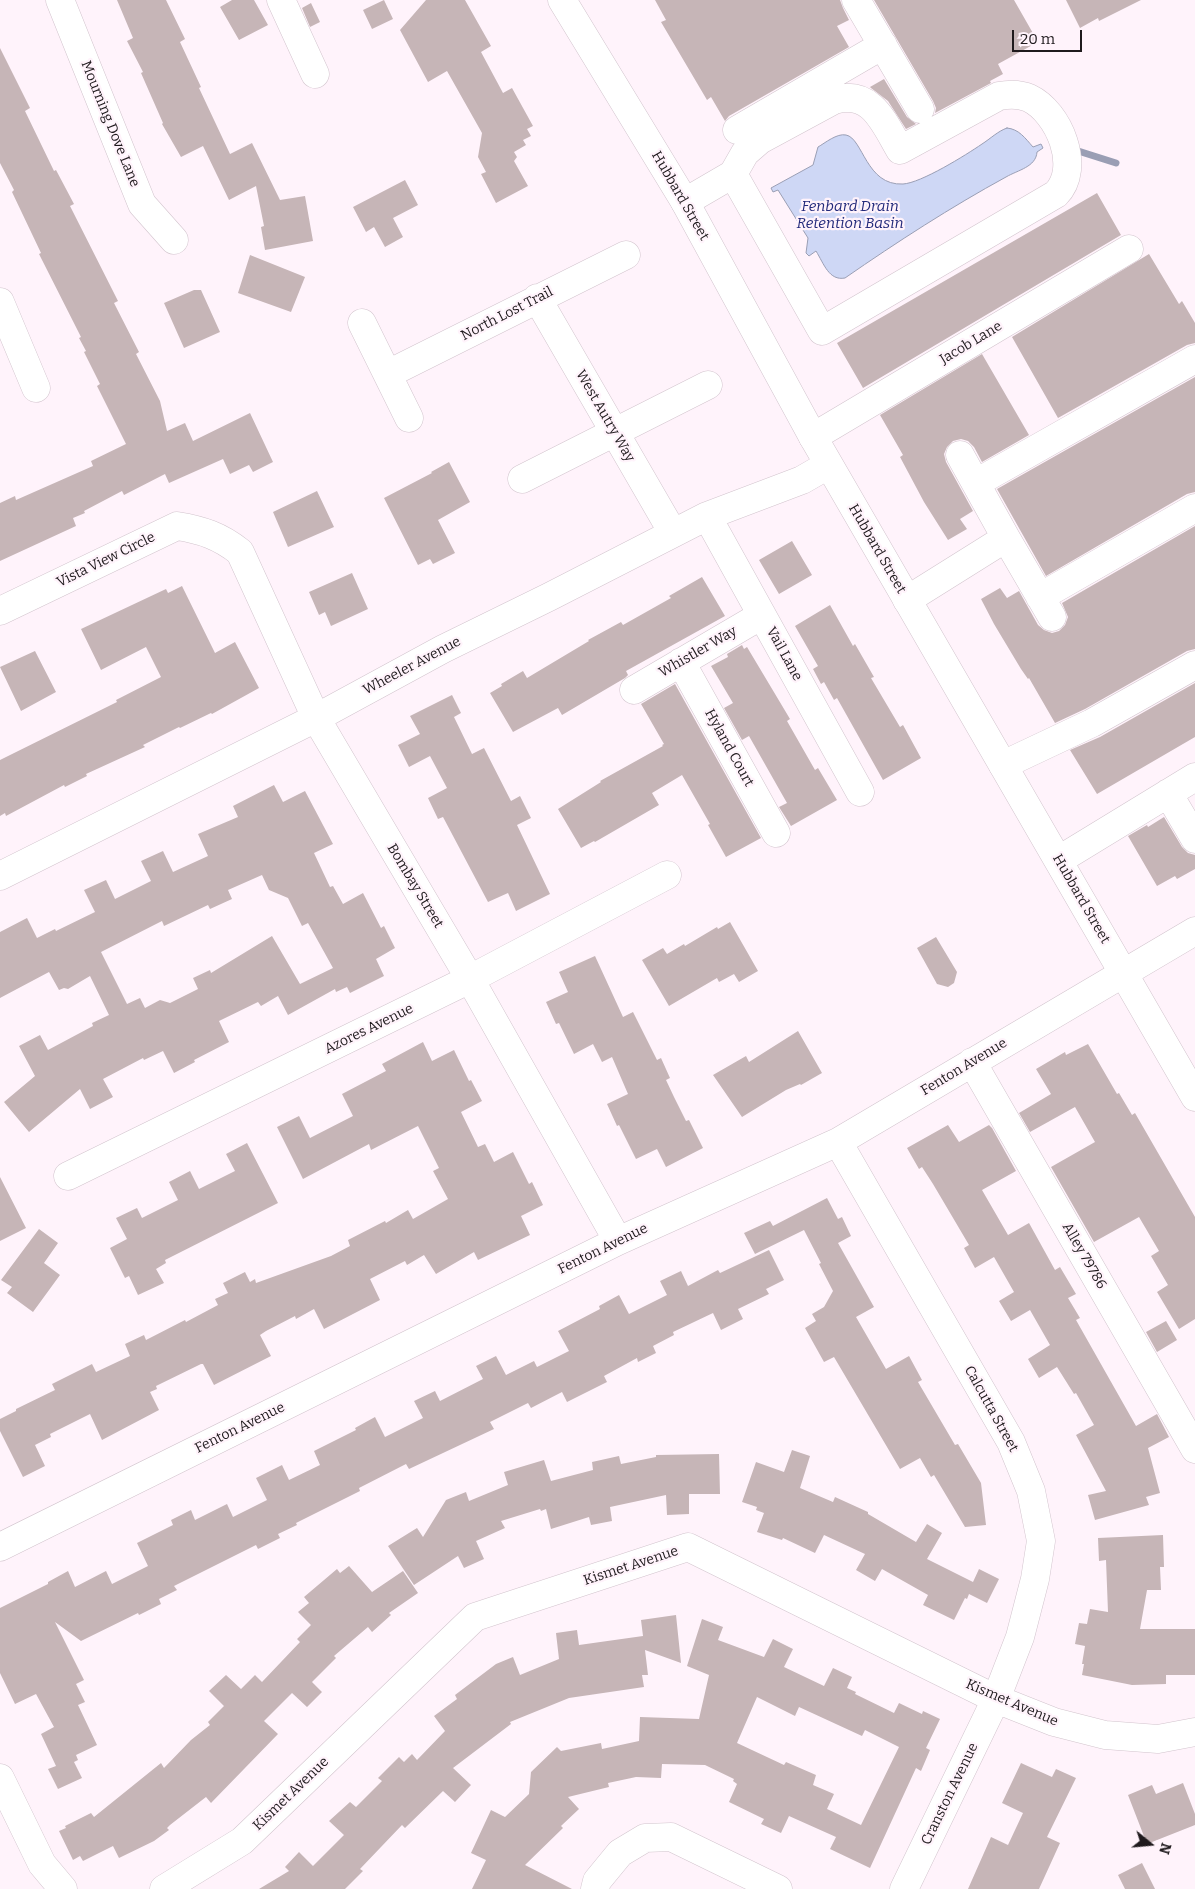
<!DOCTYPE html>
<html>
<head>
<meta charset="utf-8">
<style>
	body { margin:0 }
	#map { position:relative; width:1195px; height:1889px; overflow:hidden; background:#fff3fb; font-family:Bitter,serif }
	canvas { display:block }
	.north { position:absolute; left:1125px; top:1819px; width:50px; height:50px; -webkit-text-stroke:4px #fff3fb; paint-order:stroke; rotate:107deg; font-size:14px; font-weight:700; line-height:20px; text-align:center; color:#1f1a1d }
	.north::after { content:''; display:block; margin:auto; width:18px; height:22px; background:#1f1a1d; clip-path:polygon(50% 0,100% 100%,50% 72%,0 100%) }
	.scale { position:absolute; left:1012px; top:30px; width:70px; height:22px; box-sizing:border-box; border:2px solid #1f1a1d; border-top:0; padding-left:6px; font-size:15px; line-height:18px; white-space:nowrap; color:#1f1a1d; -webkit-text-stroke:4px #fff3fb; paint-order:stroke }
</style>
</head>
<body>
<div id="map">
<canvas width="1195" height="1889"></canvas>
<div class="north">N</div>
<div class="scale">20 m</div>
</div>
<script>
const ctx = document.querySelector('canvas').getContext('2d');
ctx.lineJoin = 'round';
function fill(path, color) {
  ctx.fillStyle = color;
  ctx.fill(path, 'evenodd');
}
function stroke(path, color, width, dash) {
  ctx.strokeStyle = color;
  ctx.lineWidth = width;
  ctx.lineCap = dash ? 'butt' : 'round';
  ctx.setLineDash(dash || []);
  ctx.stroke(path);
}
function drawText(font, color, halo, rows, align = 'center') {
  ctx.font = font + ' Bitter,serif';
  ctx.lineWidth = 4.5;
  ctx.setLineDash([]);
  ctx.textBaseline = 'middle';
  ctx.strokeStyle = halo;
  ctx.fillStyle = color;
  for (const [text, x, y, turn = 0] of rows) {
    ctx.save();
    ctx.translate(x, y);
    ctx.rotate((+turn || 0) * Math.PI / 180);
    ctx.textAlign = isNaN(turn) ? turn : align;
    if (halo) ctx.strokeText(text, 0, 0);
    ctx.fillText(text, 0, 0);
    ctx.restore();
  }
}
const water = new Path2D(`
	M 1007,128 C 1019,129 1025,138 1033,147 L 1041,144 L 1043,148 L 1037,152 C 1036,167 1018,170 1006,177 C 951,207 897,242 845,278 C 829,281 824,264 816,251 L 809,256 L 806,253 L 808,238 L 778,190 L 773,192 L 771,188 L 813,165 L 818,147 C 825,143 837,133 846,135 C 863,138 866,186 903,184 C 921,183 966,155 982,144 C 990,139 998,131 1007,128 Z`);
const stream = new Path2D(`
	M 1075,150 L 1116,163`);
const building = new Path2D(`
	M 117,0 L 166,0 L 185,39 L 180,42 L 201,87 L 199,88 L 230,154 L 252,143 L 280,200 L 305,196 L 313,241 L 265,250 L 261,227 L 264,226 L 256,186 L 229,200 L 203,146 L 181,157 L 162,124 L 163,123 L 141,73 L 143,72 L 127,41 L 133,38 Z
	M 232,0 L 254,0 L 268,25 L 239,40 L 220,7 Z
	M 384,0 L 393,19 L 372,29 L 363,10 Z
	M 426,0 L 465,0 L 491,46 L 481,52 L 503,93 L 512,88 L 533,126 L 527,129 L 531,136 L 523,140 L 526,145 L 514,152 L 517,157 L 514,161 L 528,186 L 496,203 L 481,174 L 486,172 L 478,157 L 482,133 L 447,71 L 428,82 L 400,30 Z
	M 655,0 L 840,0 L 843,8 L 849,20 L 837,26 L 849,47 L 729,116 L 725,121 L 711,97 L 707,100 L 661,22 L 666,20 Z
	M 874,0 L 1014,0 L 1038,42 L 998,64 L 1003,74 L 990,81 L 991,83 L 935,113 L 936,108 L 933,101 Z
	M 1066,0 L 1141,0 L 1099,21 L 1098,18 L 1080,28 Z
	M 311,3 L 320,22 L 310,27 L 302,8 Z
	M 0,48 L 30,108 L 25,111 L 54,171 L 56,170 L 74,204 L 70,206 L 118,301 L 114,303 L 139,352 L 136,354 L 160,401 L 167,431 L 185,423 L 193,441 L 250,413 L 273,462 L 253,472 L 249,465 L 230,474 L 223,459 L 169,483 L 165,474 L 124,495 L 122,491 L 84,511 L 85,513 L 73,518 L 76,526 L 0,561 L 0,503 L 15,496 L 16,500 L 93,466 L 91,461 L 126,444 L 97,386 L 100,384 L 84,352 L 86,351 L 79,338 L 81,337 L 39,254 L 41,253 L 12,192 L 14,190 L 0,163 Z
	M 884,79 L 907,117 L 916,124 L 906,129 L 888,101 L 871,88 L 870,87 Z
	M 405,180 L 418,205 L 393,218 L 403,237 L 385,247 L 374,227 L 366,232 L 353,207 Z
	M 1097,193 L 1121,235 L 863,388 L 837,343 Z
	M 1149,254 L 1179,304 L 1182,301 L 1195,323 L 1195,343 L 1187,345 L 1058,418 L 1012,337 Z
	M 250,255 L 305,277 L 291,312 L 238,293 Z
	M 194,290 L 201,290 L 220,332 L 184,348 L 164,303 Z
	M 982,354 L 1029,435 L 982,462 L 974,447 L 968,441 L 961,439 L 953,441 L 947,447 L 944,454 L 946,462 L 973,511 L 960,519 L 967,529 L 948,540 L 924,502 L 900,457 L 903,455 L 880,415 Z
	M 1195,377 L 1195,492 L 1187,494 L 1046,576 L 997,489 Z
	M 449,462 L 470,502 L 438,520 L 455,553 L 433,564 L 430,559 L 418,565 L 384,498 L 432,473 L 431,472 Z
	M 317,491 L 334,527 L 288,547 L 273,512 Z
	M 1195,526 L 1195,649 L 1187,651 L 1085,709 L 1055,723 L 1029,678 L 1028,679 L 1021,669 L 994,624 L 981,599 L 1000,588 L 1007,598 L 1019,591 L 1038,625 L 1044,630 L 1052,633 L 1059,631 L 1065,625 L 1068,617 L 1062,603 Z
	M 792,541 L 812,575 L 779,594 L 759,560 Z
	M 352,573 L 368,609 L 331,626 L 325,612 L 319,615 L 309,592 Z
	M 702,577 L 725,616 L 626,671 L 628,675 L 625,678 L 562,715 L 558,708 L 513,732 L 490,693 L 502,686 L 501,684 L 523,671 L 527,678 L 589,641 L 588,640 L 621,622 L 623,625 L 671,598 L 669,596 Z
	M 182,586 L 215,653 L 235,642 L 259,688 L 212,714 L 211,713 L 180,728 L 179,727 L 143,745 L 145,747 L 86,774 L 87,776 L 65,787 L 64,785 L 6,816 L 5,813 L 0,816 L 0,760 L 117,702 L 116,700 L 161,677 L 146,647 L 101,670 L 81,629 L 166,589 L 168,593 Z
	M 830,605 L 853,646 L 855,644 L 874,677 L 871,678 L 900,727 L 903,725 L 921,758 L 883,780 L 837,698 L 834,700 L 824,682 L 821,684 L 813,669 L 818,666 L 795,626 Z
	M 742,645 L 744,649 L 747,647 L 790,719 L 787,721 L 815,770 L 818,768 L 837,800 L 791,826 L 779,807 L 787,803 L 779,789 L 749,736 L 742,740 L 724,708 L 733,703 L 711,666 L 728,657 L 727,654 Z
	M 35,651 L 56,692 L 21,711 L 0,667 Z
	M 1195,683 L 1195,737 L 1097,794 L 1070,750 L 1100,737 Z
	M 675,684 L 761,838 L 726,857 L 708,825 L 710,824 L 682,775 L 652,793 L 659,805 L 595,842 L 594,841 L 581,848 L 558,809 L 601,782 L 600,781 L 663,746 L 662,745 L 664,744 L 641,704 Z
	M 452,695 L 461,713 L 454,717 L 472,754 L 484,748 L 511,801 L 520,796 L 531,818 L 517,825 L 550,894 L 516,911 L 508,893 L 488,902 L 443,817 L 438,819 L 428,798 L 447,788 L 430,756 L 409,767 L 398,745 L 420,734 L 410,716 Z
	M 274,785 L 283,802 L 305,791 L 333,844 L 314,853 L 330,887 L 333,886 L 343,904 L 363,893 L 381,928 L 384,926 L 395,948 L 376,959 L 384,976 L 350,993 L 347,987 L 336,992 L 335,989 L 288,1015 L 278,996 L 261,1006 L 258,1002 L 219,1021 L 229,1042 L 194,1060 L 195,1062 L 174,1073 L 163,1051 L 144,1060 L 143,1058 L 103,1079 L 113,1097 L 90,1109 L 80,1089 L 29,1132 L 4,1102 L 35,1076 L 19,1046 L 40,1035 L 48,1050 L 93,1026 L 92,1023 L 109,1015 L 90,976 L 68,989 L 64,988 L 59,990 L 49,972 L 0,998 L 0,932 L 27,918 L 37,938 L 55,929 L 56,931 L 95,912 L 84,890 L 106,880 L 115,899 L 151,881 L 141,861 L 163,851 L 173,872 L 208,856 L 198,834 L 238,817 L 233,806 ZM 262,875 L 269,890 L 288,898 L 302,926 L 308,923 L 333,968 L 300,984 L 272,936 L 211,973 L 210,970 L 193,978 L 198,989 L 170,1003 L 160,1000 L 145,1008 L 140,998 L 127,1004 L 101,952 L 162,921 L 164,926 L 208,905 L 210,909 L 232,899 L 228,890 Z
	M 1164,817 L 1182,847 L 1188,853 L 1195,855 L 1195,869 L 1177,879 L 1175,876 L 1157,886 L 1128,836 L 1147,825 L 1148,827 Z
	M 730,922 L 758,971 L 739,982 L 734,974 L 719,982 L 717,978 L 669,1006 L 642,960 L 663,948 L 667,954 L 684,944 L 685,946 L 717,927 L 718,929 Z
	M 936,937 L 957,972 L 954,983 L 948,987 L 937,984 L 917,948 Z
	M 595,956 L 623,1017 L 633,1012 L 657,1060 L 661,1058 L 670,1078 L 666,1080 L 674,1097 L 686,1121 L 689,1120 L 703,1148 L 666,1167 L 657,1149 L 636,1159 L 619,1125 L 617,1126 L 607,1104 L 628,1094 L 612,1057 L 602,1062 L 593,1044 L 574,1054 L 559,1023 L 556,1024 L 546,1002 L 568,992 L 559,972 Z
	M 798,1031 L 822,1073 L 801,1085 L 800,1084 L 786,1090 L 742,1117 L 713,1075 L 746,1056 L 749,1062 Z
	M 423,1042 L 432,1061 L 454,1050 L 469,1081 L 471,1080 L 482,1101 L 461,1112 L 478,1147 L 485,1144 L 494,1162 L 513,1152 L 529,1184 L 532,1182 L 543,1205 L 521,1216 L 530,1235 L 478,1260 L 474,1252 L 436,1274 L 424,1255 L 407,1265 L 405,1261 L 370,1279 L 380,1300 L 324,1329 L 314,1309 L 296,1319 L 295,1316 L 266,1331 L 260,1335 L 271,1356 L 214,1385 L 203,1364 L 201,1364 L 156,1386 L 157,1389 L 150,1392 L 159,1410 L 102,1440 L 90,1414 L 50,1434 L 51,1437 L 35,1445 L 45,1466 L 23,1477 L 0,1431 L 0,1419 L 16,1411 L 16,1409 L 55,1390 L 52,1384 L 92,1364 L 96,1372 L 130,1356 L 125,1344 L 144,1335 L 146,1340 L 185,1320 L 186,1322 L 218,1305 L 215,1299 L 228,1293 L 223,1283 L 245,1272 L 250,1282 L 255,1279 L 256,1283 L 331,1256 L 350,1246 L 348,1240 L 385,1221 L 386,1223 L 408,1210 L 413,1219 L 448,1199 L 433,1171 L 439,1168 L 418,1126 L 371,1150 L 369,1144 L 303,1179 L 277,1127 L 299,1116 L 310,1138 L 353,1116 L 342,1094 L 386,1071 L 382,1064 Z
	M 1088,1044 L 1117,1094 L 1119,1093 L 1132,1115 L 1135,1113 L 1195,1217 L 1195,1319 L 1179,1329 L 1157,1292 L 1168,1285 L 1151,1256 L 1159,1251 L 1139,1217 L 1094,1242 L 1051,1167 L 1095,1142 L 1075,1107 L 1030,1132 L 1019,1113 L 1051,1094 L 1036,1069 L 1065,1052 L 1066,1055 Z
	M 948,1125 L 959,1142 L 989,1125 L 992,1128 L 1016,1171 L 982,1190 L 1008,1235 L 1029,1223 L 1055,1270 L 1060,1267 L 1076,1294 L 1068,1298 L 1080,1318 L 1076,1320 L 1136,1426 L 1157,1414 L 1169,1437 L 1148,1448 L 1160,1493 L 1146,1497 L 1149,1505 L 1095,1520 L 1088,1495 L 1106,1491 L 1076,1435 L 1094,1425 L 1076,1393 L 1074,1394 L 1057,1367 L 1039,1378 L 1028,1359 L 1050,1345 L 1030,1310 L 1011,1321 L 999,1301 L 1014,1292 L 994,1257 L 975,1268 L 964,1248 L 969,1245 L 933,1184 L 922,1167 L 919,1169 L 907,1148 Z
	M 247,1143 L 278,1203 L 165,1260 L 166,1263 L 156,1269 L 164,1283 L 138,1295 L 129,1276 L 125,1278 L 110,1248 L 127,1239 L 116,1218 L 137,1208 L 142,1218 L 178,1200 L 169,1182 L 190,1171 L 199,1189 L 235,1171 L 226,1154 Z
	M 0,1177 L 26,1228 L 0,1241 Z
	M 827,1198 L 838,1219 L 842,1217 L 851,1236 L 838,1243 L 874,1307 L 856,1317 L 886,1369 L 909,1356 L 922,1380 L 918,1382 L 955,1445 L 958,1444 L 981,1483 L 986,1525 L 965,1527 L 934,1475 L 931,1477 L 920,1458 L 900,1469 L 834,1357 L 824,1362 L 805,1328 L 816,1321 L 812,1314 L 824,1307 L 833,1291 L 819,1264 L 821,1263 L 804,1230 L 755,1254 L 744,1233 L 770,1221 L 773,1226 Z
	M 39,1229 L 58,1243 L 44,1263 L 60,1275 L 33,1312 L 7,1293 L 12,1287 L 1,1280 Z
	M 769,1250 L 784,1280 L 766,1289 L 769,1294 L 738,1309 L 743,1319 L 721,1330 L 713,1313 L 673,1332 L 674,1335 L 653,1346 L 656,1353 L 638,1362 L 637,1358 L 604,1376 L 607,1382 L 567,1402 L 562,1392 L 531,1408 L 528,1403 L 490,1422 L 494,1429 L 409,1469 L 406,1464 L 359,1488 L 360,1491 L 296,1523 L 297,1525 L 278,1534 L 280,1538 L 258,1549 L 256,1545 L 174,1586 L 177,1590 L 159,1599 L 161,1604 L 139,1615 L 138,1613 L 81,1641 L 55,1622 L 84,1680 L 76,1684 L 85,1702 L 78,1705 L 97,1745 L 76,1755 L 78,1760 L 74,1762 L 82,1778 L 58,1789 L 48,1769 L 56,1766 L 41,1734 L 54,1727 L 36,1694 L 15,1704 L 0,1673 L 0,1608 L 48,1584 L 48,1582 L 68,1571 L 75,1587 L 106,1571 L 112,1584 L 148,1566 L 137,1543 L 173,1525 L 171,1520 L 191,1510 L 195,1520 L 227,1504 L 233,1517 L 267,1500 L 256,1478 L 282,1465 L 289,1480 L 320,1465 L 314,1451 L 356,1430 L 355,1428 L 375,1417 L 385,1437 L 423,1418 L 414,1401 L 435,1391 L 440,1401 L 483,1379 L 476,1366 L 496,1356 L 506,1375 L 534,1361 L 537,1367 L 569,1351 L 558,1331 L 600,1309 L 599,1306 L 619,1295 L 629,1314 L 667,1295 L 660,1281 L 681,1271 L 688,1286 L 718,1270 L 720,1273 Z
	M 1166,1321 L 1177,1340 L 1157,1352 L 1146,1332 Z
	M 792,1450 L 810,1456 L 800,1488 L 833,1502 L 835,1497 L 868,1512 L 868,1514 L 916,1542 L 927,1524 L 942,1533 L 927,1559 L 973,1582 L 979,1569 L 999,1579 L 987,1603 L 969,1594 L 967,1599 L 965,1598 L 954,1620 L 923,1605 L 928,1595 L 882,1569 L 875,1581 L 856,1570 L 865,1554 L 824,1535 L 815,1553 L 783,1538 L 782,1540 L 757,1532 L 764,1513 L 756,1510 L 757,1507 L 742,1502 L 756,1462 L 784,1472 Z
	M 719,1454 L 720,1494 L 689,1494 L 689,1514 L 667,1515 L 666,1495 L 610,1507 L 612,1521 L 591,1525 L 589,1517 L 551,1529 L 546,1509 L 541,1511 L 540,1509 L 501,1521 L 505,1528 L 476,1541 L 484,1559 L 464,1568 L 458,1556 L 414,1585 L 388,1546 L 417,1528 L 423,1537 L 446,1500 L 466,1492 L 469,1501 L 508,1485 L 504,1472 L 544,1460 L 551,1481 L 593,1470 L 592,1462 L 619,1456 L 621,1464 L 656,1457 L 656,1455 Z
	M 1163,1535 L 1164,1567 L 1160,1567 L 1161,1590 L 1147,1590 L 1140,1629 L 1195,1629 L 1195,1675 L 1166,1675 L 1166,1684 L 1132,1685 L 1082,1675 L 1084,1664 L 1082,1664 L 1085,1646 L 1075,1644 L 1079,1623 L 1087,1624 L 1090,1609 L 1108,1612 L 1106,1560 L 1099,1561 L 1098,1538 Z
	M 349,1566 L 372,1592 L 403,1571 L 418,1593 L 389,1613 L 391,1615 L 372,1632 L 368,1627 L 334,1656 L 336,1658 L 312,1682 L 322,1692 L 307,1707 L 292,1693 L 264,1721 L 278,1734 L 211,1803 L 206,1797 L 170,1825 L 167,1828 L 169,1830 L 154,1841 L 119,1858 L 113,1846 L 83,1861 L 80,1856 L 73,1860 L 59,1831 L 66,1828 L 65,1826 L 91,1813 L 94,1817 L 161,1763 L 164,1768 L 191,1740 L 210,1725 L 208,1722 L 224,1706 L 209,1691 L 226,1675 L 241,1689 L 255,1675 L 262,1682 L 300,1642 L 297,1639 L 311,1625 L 298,1612 L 309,1603 L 304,1597 L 337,1569 L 340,1573 Z
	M 676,1615 L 681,1663 L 645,1650 L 648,1675 L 642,1675 L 644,1687 L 569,1698 L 510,1722 L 511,1724 L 453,1768 L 471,1785 L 455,1802 L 443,1791 L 405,1828 L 402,1825 L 360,1869 L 363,1871 L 345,1889 L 259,1889 L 289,1871 L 285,1867 L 299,1852 L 313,1866 L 344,1835 L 329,1821 L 350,1802 L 356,1807 L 382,1781 L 378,1778 L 399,1757 L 404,1762 L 412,1754 L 417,1760 L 445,1731 L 434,1716 L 457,1699 L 455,1695 L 496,1664 L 513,1657 L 520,1675 L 559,1659 L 556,1633 L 577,1630 L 579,1645 L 643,1636 L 641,1620 Z
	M 702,1619 L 723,1627 L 718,1640 L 764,1657 L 773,1639 L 793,1649 L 784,1667 L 824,1686 L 833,1668 L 852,1677 L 847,1688 L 856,1692 L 855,1694 L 894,1713 L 899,1703 L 922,1714 L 923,1711 L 940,1719 L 926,1748 L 930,1750 L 921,1771 L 916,1768 L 870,1868 L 830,1849 L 836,1837 L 789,1816 L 781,1833 L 761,1824 L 764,1819 L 729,1802 L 737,1784 L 733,1781 L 734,1779 L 705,1765 L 662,1764 L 661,1778 L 636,1777 L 608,1783 L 609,1787 L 568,1797 L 579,1809 L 561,1826 L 563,1828 L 525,1865 L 572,1889 L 472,1889 L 486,1860 L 471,1853 L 491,1810 L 505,1817 L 529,1794 L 531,1772 L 557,1747 L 561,1751 L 601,1743 L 602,1749 L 639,1741 L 640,1717 L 699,1719 L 709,1675 L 687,1666 ZM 757,1697 L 795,1716 L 799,1707 L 862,1736 L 865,1730 L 899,1747 L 861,1825 L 827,1809 L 834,1794 L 813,1785 L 816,1775 L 786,1762 L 784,1765 L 737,1743 Z
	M 1021,1763 L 1052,1777 L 1056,1769 L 1076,1778 L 1047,1837 L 1060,1843 L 1039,1889 L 968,1889 L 991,1837 L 1008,1845 L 1023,1813 L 1002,1803 Z
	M 1183,1783 L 1195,1814 L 1195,1825 L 1147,1844 L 1128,1795 L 1152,1785 L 1156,1794 Z
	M 1142,1863 L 1155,1889 L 1125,1889 L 1118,1875 Z`);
const minor = new Path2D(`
	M 60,0 L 142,204 L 174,240
	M 281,0 L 315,74
	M 856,0 L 920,109
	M 737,130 L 883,45
	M 685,202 L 733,174 L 745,153 L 760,140 L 834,100 C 872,89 884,123 900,150 L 999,96 C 1009,94 1020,94 1029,98 C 1059,112 1082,168 1056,194 L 822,331 L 733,174
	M 537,298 L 673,533
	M 0,302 L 36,388
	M 362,323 L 409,418
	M 388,374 L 626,255
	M 813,437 L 1129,249
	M 522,479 L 708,385
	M 976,483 L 1195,359
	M 707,516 L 860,792
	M 1006,538 L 1052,617
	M 1040,597 L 1195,508
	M 907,600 L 1006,538 L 960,455
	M 0,611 L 177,526 C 202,530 220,536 240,552 L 316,718 L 470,979 L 618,1241
	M 681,662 L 776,833
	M 634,690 L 762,615
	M 1003,765 L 1092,723 L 1195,665
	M 1168,793 L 1195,839
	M 1059,860 L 1195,777
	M 0,876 L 316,718 L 443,649 L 549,597 L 707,516 L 802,480 L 828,465
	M 972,1062 L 1195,1449
	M 838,1142 L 1011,1442 L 1031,1491 L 1041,1541 L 1035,1579 L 1020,1637 L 996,1699 L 904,1889
	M 68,1176 L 470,979 L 667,875
	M 0,1547 L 618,1241 L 838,1142 L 1195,931
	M 0,1778 L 42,1864 L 63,1889
	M 164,1889 L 242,1841 L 475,1617 L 688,1547 L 996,1699 L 1054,1722 L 1105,1735 L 1158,1739 L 1195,1732
	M 595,1889 L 597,1881 L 620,1853 L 645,1838 L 671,1837 L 778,1889`);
const major = new Path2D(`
	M 562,0 L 685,202 L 813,437 L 1195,1097`);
const streetNames = [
	["Mourning Dove Lane",110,124,68],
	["Hubbard Street",680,196,60],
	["North Lost Trail",507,314,-27],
	["Jacob Lane",971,343,-31],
	["West Autry Way",605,416,60],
	["Hubbard Street",877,549,60],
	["Vista View Circle",106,560,-26],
	["Whistler Way",698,652,-30],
	["Vail Lane",784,654,61],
	["Wheeler Avenue",412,666,-28],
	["Hyland Court",729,748,61],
	["Bombay Street",415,886,59],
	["Hubbard Street",1081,899,60],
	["Azores Avenue",369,1029,-26],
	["Fenton Avenue",964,1067,-31],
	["Fenton Avenue",603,1249,-26],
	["Alley 79786",1084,1256,60],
	["Calcutta Street",991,1409,61],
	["Fenton Avenue",240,1428,-26],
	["Kismet Avenue",631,1566,-18],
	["Kismet Avenue",1012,1703,23],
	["Kismet Avenue",291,1794,-44],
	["Cranston Avenue",950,1794,-64]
];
const waterNames = [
	["Fenbard Drain",850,207],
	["Retention Basin",850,224]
];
fill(water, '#ced7f5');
stroke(water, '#9a9eb4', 1);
stroke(stream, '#9a9eb4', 7);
fill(building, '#c6b5b7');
stroke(minor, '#d2c4cd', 29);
stroke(major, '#d2c4cd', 29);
stroke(minor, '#fff', 28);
stroke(major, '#fff', 28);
drawText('14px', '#1f1a1d', '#fff3fb', streetNames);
drawText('italic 15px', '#232a7b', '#fff3fb', waterNames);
</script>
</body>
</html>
